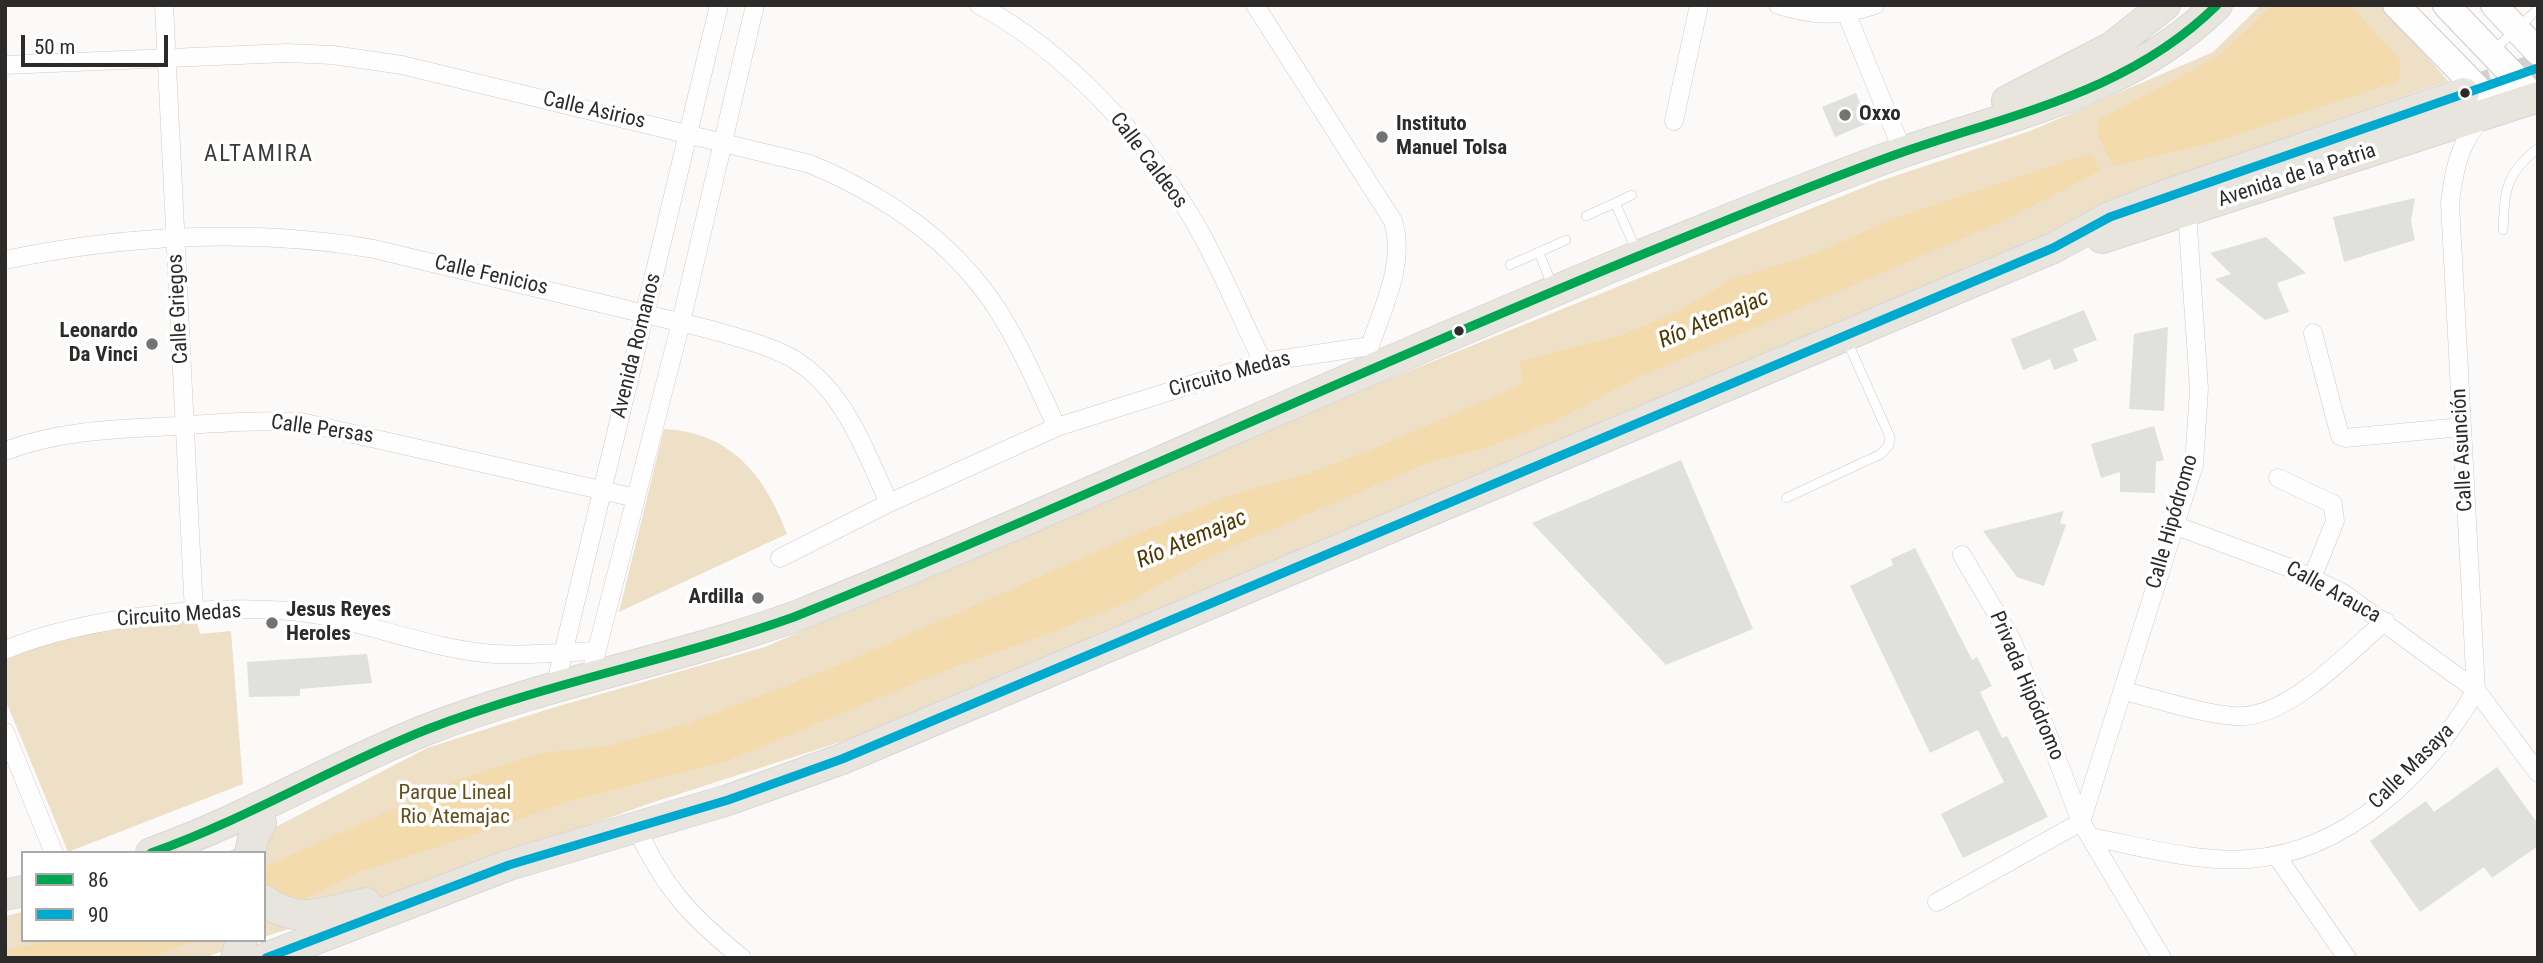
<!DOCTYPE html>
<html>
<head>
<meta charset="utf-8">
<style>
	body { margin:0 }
	#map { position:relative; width:2543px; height:963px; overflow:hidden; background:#fcfaf8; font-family:"Roboto Condensed",sans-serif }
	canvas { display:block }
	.frame { position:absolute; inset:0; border:7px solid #2c2b2a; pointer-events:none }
	.legend { position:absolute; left:21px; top:851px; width:245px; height:91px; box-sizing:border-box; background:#fff; border:2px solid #abaaaa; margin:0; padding:9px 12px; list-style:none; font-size:21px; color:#2c2b2a }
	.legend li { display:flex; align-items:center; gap:14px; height:35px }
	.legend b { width:35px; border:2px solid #abaaaa }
	.scale { position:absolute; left:21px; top:35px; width:147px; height:32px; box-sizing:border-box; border:4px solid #2c2b2a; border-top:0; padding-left:9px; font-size:21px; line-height:24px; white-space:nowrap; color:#2c2b2a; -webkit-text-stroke:5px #fff; paint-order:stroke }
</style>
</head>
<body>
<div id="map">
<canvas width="2543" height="963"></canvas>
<div class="frame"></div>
<ul class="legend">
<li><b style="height:9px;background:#00a651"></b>86</li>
<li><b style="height:9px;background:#00a9ce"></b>90</li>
</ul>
<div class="scale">50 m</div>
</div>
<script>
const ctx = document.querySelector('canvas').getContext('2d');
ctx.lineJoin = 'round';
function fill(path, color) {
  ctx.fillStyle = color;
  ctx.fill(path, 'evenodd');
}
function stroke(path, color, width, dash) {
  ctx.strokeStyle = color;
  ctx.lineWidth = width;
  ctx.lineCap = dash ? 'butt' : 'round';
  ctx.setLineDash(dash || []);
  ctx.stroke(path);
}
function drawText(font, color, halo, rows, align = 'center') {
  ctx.font = font + ' "Roboto Condensed",sans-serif';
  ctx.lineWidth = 7;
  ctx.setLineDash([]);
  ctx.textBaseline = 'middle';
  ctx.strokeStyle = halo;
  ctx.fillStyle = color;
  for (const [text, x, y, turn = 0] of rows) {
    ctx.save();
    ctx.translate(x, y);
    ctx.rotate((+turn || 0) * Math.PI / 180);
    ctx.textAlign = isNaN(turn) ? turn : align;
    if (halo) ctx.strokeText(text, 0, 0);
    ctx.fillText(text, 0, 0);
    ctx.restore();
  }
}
const green = new Path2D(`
	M 2261,5 L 2382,5 L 2448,81 L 2245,152 L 1492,472 L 853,738 L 651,803 L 411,889 L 264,937 L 264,853 L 226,853 L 427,748 L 552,708 L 765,647 L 1295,417 L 1877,182 L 2030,131 L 2213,52 Z
	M 664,429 C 730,432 765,475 787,534 L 619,612 Z
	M 196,619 L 200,634 L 231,631 L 243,784 L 68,852 L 5,699 L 5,655 L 88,630 Z
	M 23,912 L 23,940 L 253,940 L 204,958 L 5,958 L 5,916 Z`);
const water = new Path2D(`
	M 2272,5 L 2350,5 L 2400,60 L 2399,81 L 2212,143 L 2113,166 L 2098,136 L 2098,120 L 2219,56 Z
	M 2091,153 L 2100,171 L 2003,221 L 1639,377 L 1555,421 L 1483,449 L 1430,462 L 1211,556 L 1130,601 L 1048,634 L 954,667 L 727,761 L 566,802 L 493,829 L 359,872 L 303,900 L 264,914 L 264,867 L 462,778 L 541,753 L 608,746 L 690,723 L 839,665 L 1157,525 L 1234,494 L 1307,474 L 1375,448 L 1522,384 L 1520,361 L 1621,335 L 1675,313 L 1732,279 L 1817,253 L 1889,220 Z
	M 55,940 L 196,940 L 149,958 L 5,958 L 5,950 Z`);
const building = new Path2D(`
	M 1856,93 L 1868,123 L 1835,137 L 1822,107 Z
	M 2415,198 L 2411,221 L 2415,240 L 2344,262 L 2333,217 Z
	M 2266,237 L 2306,273 L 2277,283 L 2289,312 L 2265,320 L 2215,279 L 2231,274 L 2210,253 Z
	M 2084,310 L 2097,340 L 2073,349 L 2078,361 L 2054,370 L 2050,359 L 2023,370 L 2011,339 Z
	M 2168,327 L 2164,411 L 2129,409 L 2134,334 Z
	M 2154,426 L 2164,460 L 2156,462 L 2155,493 L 2120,492 L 2120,472 L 2101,478 L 2091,444 Z
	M 1681,460 L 1753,629 L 1666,665 L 1532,523 Z
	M 2064,511 L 2060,523 L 2066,525 L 2044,586 L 2017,577 L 1983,531 Z
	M 1915,548 L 1972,660 L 1977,657 L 1992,686 L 1980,692 L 2002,738 L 2007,736 L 2048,817 L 1963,858 L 1941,814 L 2004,782 L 1978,730 L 1930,753 L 1850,586 L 1893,565 L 1891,559 Z
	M 367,654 L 372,683 L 300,689 L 300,696 L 249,697 L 247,662 Z
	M 2497,767 L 2538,824 L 2538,846 L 2492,878 L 2484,867 L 2420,912 L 2370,841 L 2426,801 L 2434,812 Z`);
const primaryTunnel = new Path2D(`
	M 2464,93 L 2538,68`);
const lane = new Path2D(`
	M 2493,51 L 2538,9
	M 1615,203 L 1632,195
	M 1586,216 L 1615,203 L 1637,251
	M 2503,230 C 2505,189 2505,175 2538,148
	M 1539,253 L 1553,287
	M 1510,265 L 1566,240
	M 1786,498 L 1881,454 L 1889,445 L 1890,437 L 1847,341`);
const street = new Path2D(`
	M 164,5 L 194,613
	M 979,5 C 1068,53 1144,137 1195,223 C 1221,267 1240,317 1263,362
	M 1255,5 L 1393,221 C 1406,263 1383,307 1370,346
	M 1778,5 C 1813,16 1840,17 1875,5
	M 1843,5 L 1903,152
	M 5,65 L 287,53 L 333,55 L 402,65 L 810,164 C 889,197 961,246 1005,322 C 1025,355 1040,392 1057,427
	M 2483,117 C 2459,142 2454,170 2450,203 L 2476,690 L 2538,773
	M 1674,121 L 1699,5
	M 5,260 C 124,235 254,228 374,249 L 708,329 C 736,337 765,344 790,357 C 844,387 865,451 889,503
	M 2313,333 L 2340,436 L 2345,438 L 2462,427
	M 5,451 C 61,430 117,429 176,426 C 218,423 259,420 301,422 L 636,498
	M 2278,478 L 2333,504 L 2335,521 L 2312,578
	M 2174,525 L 2293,569 L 2343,593 L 2476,690
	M 1962,555 L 2012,640 L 2081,822 L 2162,958
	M 780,558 L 889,503 L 1057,427 L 1263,362 L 1370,346
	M 5,650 C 86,616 233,600 319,615 C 377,626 436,650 495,654 C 529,656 563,652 596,651
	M 590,677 L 681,322 L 755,5
	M 555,687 L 719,5
	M 2123,691 C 2159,699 2197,713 2234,716 C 2286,721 2348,653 2385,621
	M 5,732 L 54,853
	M 636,827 C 665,889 689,915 742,958
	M 2090,837 C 2140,846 2197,863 2249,859 C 2348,852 2429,772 2476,690
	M 2276,855 L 2347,958
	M 1937,902 L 2081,822 L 2194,465 L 2199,389 L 2187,212`);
const secondary = new Path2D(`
	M 2396,5 L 2486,97 L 2523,99
	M 2446,5 L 2538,101
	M 2494,5 L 2538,52`);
const primary = new Path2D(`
	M 2007,101 L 2112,47 L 2165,5
	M 2102,238 L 2538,97
	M 151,853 C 247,819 334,766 428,729 C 547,683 673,660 794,617 C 1079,502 1357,371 1641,255 C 1728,220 1815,183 1903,152 C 2015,113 2129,92 2217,5
	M 250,853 L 253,839 L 261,823
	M 5,895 L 23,891
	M 264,900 C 295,926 330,912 366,903
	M 236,958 L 242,940
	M 266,958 L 509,865 L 728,800 L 842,759 L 2053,248 L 2110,217 L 2166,195 L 2464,93`);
const bus1 = new Path2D(`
	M 151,853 C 247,819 334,766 428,729 C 547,683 673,660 794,617 C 1079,502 1357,371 1641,255 C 1728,220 1815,183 1903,152 C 2015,113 2129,92 2217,5`);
const bus2 = new Path2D(`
	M 266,958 L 509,865 L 728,800 L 842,759 L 2053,248 L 2110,217 L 2538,68`);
const markers = [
	[2465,93,6,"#2c2b2a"],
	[1845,115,7,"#757372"],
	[1382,137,7,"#757372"],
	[1459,331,6,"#2c2b2a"],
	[152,344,7,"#757372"],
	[758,598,7,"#757372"],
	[272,623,7,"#757372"]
];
const streetNames = [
	["Calle Asirios",594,111,13],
	["Calle Caldeos",1148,161,53],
	["Avenida de la Patria",2297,176,-18],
	["Calle Fenicios",491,276,13],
	["Calle Griegos",179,309,-93],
	["Avenida Romanos",637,346,-76],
	["Circuito Medas",1230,375,-15],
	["Calle Persas",322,430,8],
	["Calle Asunción",2463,450,-93],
	["Calle Hipódromo",2173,522,-74],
	["Calle Arauca",2333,593,29],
	["Circuito Medas",179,616,-4],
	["Privada Hipódromo",2026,686,67],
	["Calle Masaya",2412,767,-45]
];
const poiNames = [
	["Oxxo",1859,115],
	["Instituto",1396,125],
	["Manuel Tolsa",1396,149],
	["Leonardo",138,332,"right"],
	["Da Vinci",138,356,"right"],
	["Ardilla",744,598,"right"],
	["Jesus Reyes",286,611],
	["Heroles",286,635]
];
const parkNames = [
	["Parque Lineal",455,794],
	["Rio Atemajac",455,818]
];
const neighbourhoodNames = [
	["ALTAMIRA",259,155]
];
const waterNames = [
	["Río Atemajac",1714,320,-23],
	["Río Atemajac",1192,540,-23]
];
fill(green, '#eee0c6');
fill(water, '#f4dbae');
fill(building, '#e0e0df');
stroke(primaryTunnel, '#d2d1cf', 30, [30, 15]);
stroke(lane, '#cccbc9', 10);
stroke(street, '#cccbc9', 19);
stroke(secondary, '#cccbc9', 28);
stroke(primary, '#d8d7d6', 32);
stroke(lane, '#fffefe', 9);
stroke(street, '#fffefe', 18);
stroke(secondary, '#fffefe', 26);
stroke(primary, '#e8e5df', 30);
stroke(bus1, '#00a651', 9);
stroke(bus2, '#00a9ce', 9);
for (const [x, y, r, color] of markers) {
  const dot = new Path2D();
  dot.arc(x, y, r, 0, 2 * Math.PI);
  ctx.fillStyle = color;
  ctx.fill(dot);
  stroke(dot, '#fff', 2.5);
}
drawText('21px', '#2c2b2a', '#fff', streetNames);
drawText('bold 21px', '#2c2b2a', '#fff', poiNames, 'left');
drawText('21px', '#644d1c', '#fff', parkNames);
ctx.letterSpacing = '2px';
drawText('23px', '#3e3b38', '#fff', neighbourhoodNames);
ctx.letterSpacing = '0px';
drawText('italic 23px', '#4e3701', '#fff', waterNames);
</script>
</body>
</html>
